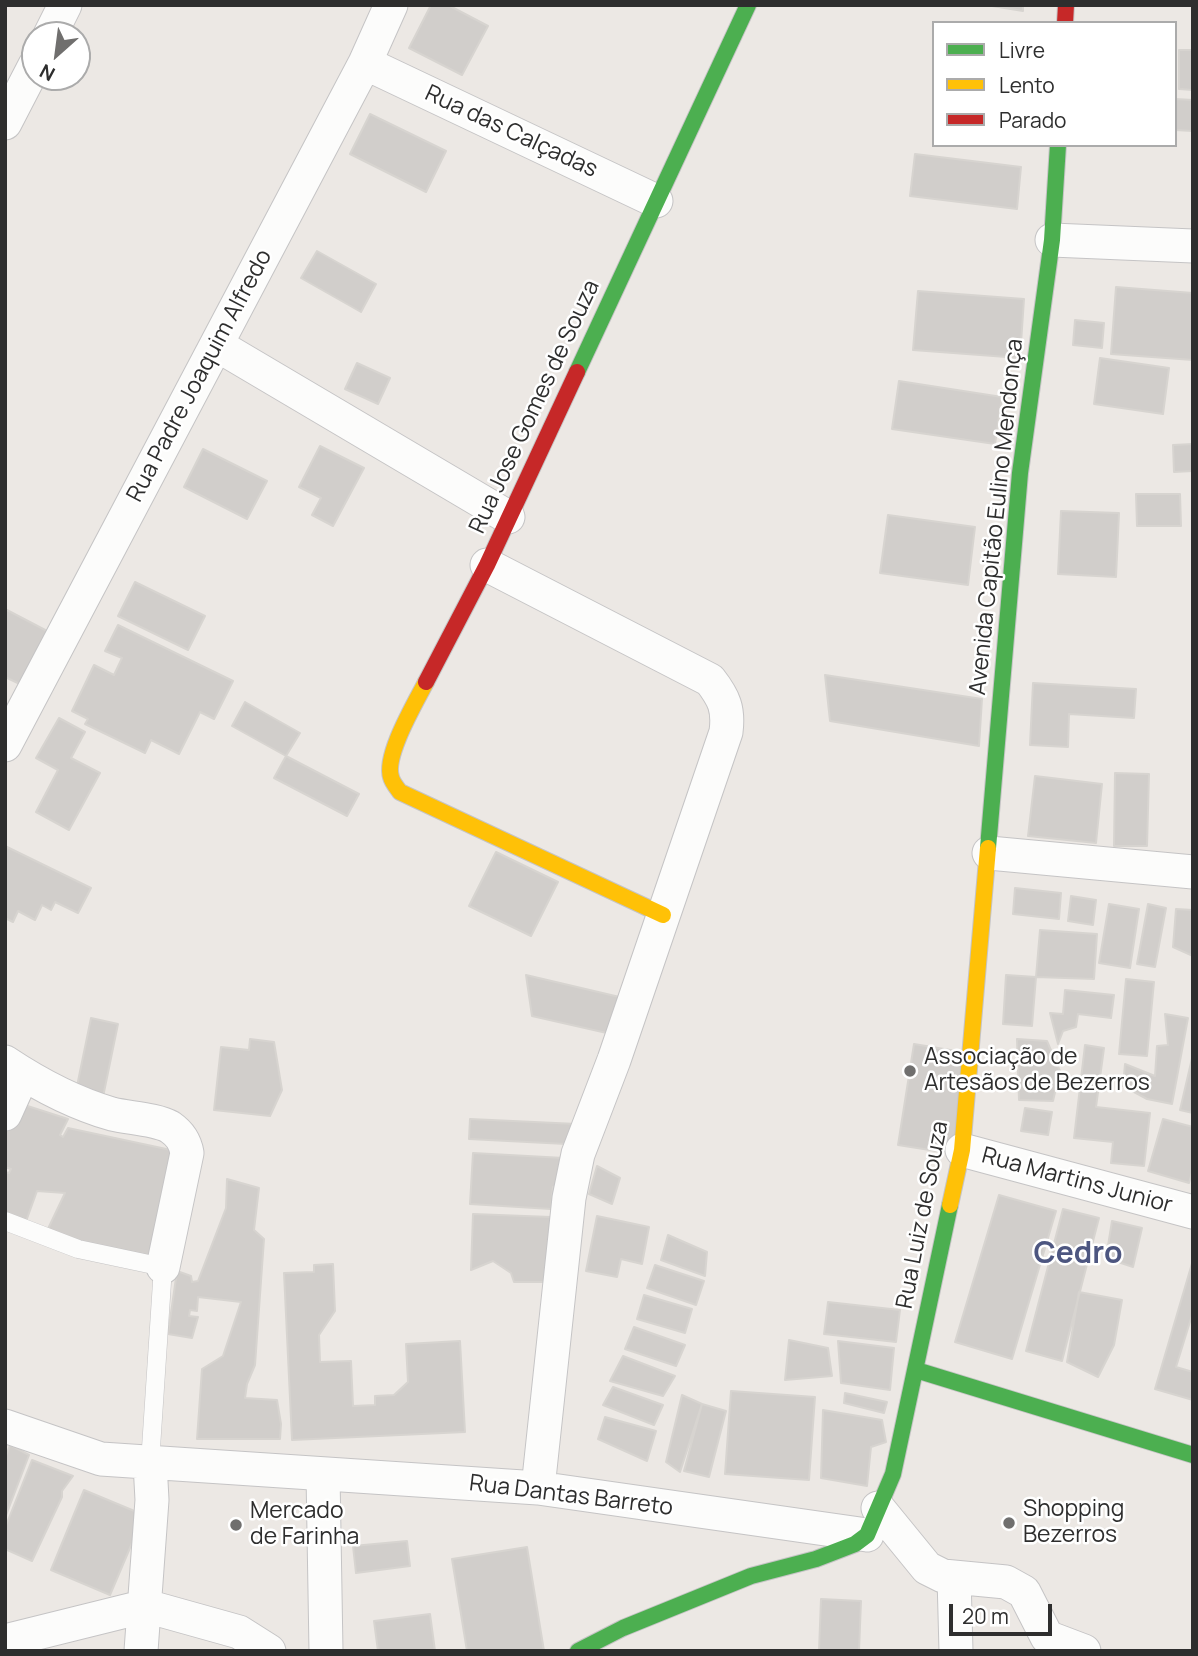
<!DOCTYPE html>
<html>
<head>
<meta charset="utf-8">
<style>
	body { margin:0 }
	#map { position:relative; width:1198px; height:1656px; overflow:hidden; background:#ece8e4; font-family:Manrope,sans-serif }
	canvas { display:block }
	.frame { position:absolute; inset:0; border:7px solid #2e2e2e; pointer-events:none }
	.legend { position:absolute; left:932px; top:21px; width:245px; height:126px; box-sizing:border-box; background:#fff; border:2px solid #ababab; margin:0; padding:9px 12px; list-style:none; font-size:21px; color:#2e2e2e }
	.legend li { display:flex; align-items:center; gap:14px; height:35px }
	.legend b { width:35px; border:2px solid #ababab }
	.north { position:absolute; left:21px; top:21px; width:70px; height:70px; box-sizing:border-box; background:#fff; border:2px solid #ababab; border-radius:50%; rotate:208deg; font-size:19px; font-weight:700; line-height:28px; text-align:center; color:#2e2e2e }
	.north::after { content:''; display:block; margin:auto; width:24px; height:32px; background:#706f6e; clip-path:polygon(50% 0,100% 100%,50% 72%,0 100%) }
	.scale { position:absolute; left:949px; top:1604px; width:103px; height:32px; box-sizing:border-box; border:4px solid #2e2e2e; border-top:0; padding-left:9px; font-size:21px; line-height:24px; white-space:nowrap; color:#2e2e2e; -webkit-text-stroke:5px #fff; paint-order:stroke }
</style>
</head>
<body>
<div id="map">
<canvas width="1198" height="1656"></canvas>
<div class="frame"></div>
<ul class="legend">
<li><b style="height:9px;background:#4caf50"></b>Livre</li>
<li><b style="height:9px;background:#ffc107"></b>Lento</li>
<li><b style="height:9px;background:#c62828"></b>Parado</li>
</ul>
<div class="north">N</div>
<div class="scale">20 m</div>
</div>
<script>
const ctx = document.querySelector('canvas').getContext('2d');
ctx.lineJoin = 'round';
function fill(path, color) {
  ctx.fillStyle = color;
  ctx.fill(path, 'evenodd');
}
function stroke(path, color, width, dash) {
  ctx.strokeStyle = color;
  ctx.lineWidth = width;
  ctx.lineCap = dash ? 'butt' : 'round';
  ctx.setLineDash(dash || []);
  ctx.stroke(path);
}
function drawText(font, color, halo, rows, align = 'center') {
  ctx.font = font + ' Manrope,sans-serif';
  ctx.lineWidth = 5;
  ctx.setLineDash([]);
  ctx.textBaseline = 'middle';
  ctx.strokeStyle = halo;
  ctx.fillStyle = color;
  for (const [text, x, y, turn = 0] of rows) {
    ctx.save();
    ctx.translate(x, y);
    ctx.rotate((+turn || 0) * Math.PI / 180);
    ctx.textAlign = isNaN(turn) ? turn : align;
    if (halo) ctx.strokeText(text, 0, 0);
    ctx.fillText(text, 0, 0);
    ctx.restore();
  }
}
const building = new Path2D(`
	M 431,5 L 448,5 L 488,26 L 462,75 L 409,48 Z
	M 986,5 L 1023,5 L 1023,11 Z
	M 1179,50 L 1193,50 L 1193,90 L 1179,89 Z
	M 1175,99 L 1193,100 L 1193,131 L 1175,130 Z
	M 370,114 L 446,151 L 426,192 L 350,154 Z
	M 915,154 L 1021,167 L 1017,209 L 910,196 Z
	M 317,251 L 376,284 L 361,312 L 301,278 Z
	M 1116,287 L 1193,293 L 1193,360 L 1111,354 Z
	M 918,291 L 1024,299 L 1020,358 L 913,350 Z
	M 1075,320 L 1104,323 L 1102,348 L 1073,345 Z
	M 1100,358 L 1169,368 L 1163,414 L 1094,404 Z
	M 357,363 L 390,378 L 378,404 L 345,389 Z
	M 899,381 L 1002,397 L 995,444 L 892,429 Z
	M 1193,444 L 1193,471 L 1174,472 L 1173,445 Z
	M 320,446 L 364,468 L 333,526 L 312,515 L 321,498 L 299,487 Z
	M 203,449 L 267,481 L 247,519 L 184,487 Z
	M 1136,494 L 1180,494 L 1181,526 L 1137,526 Z
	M 1061,511 L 1119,513 L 1116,577 L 1058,574 Z
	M 888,515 L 975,527 L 968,585 L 880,573 Z
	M 135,582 L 205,616 L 188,650 L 118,616 Z
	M 5,609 L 49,632 L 22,685 L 5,677 Z
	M 118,625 L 233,681 L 214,719 L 200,712 L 179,754 L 151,740 L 145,753 L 85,724 L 88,719 L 72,711 L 94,665 L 114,675 L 122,658 L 105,651 Z
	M 825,675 L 982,699 L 979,746 L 830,721 Z
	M 1033,683 L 1136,689 L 1134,718 L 1069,714 L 1068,747 L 1030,745 Z
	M 245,702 L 300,733 L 286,756 L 232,726 Z
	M 59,718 L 85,732 L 71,758 L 100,773 L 69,830 L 36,812 L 58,770 L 36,758 Z
	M 286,756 L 359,794 L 347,816 L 274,778 Z
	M 1115,773 L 1149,774 L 1147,846 L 1114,846 Z
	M 1035,776 L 1102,784 L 1096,843 L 1028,836 Z
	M 5,846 L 91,888 L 78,913 L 55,902 L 51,910 L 42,905 L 35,920 L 18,911 L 13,922 L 5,918 Z
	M 496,852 L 558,882 L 531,936 L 469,906 Z
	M 1015,888 L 1061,893 L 1059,919 L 1013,914 Z
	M 1071,896 L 1096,900 L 1093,925 L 1068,921 Z
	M 1109,904 L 1139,909 L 1130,968 L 1099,963 Z
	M 1148,904 L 1166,908 L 1155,967 L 1137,964 Z
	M 1176,909 L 1193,910 L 1193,956 L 1173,947 Z
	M 1040,930 L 1097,934 L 1094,979 L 1036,977 Z
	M 526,975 L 628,999 L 620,1036 L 532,1016 Z
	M 1006,975 L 1036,977 L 1032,1026 L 1003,1024 Z
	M 1126,979 L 1154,982 L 1147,1056 L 1119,1054 Z
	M 1065,990 L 1114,995 L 1111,1018 L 1078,1014 L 1076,1027 L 1063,1031 L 1058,1044 L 1050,1013 L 1063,1014 Z
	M 1165,1014 L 1188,1018 L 1172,1104 L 1147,1099 L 1123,1086 L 1125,1064 L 1155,1076 L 1157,1046 L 1168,1045 Z
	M 91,1018 L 118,1024 L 103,1097 L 76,1091 Z
	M 250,1039 L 274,1042 L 282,1090 L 270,1116 L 214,1110 L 221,1047 L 249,1050 Z
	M 1017,1039 L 1047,1041 L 1060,1071 L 1053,1101 L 1019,1100 Z
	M 914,1044 L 962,1052 L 955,1154 L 898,1145 Z
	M 1085,1045 L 1104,1048 L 1096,1107 L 1150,1113 L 1144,1166 L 1111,1163 L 1113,1142 L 1074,1138 Z
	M 1193,1054 L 1193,1113 L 1180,1110 Z
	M 12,1101 L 68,1119 L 60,1135 L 63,1137 L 68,1128 L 185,1153 L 160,1265 L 46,1233 L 65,1193 L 37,1191 L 24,1227 L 5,1220 L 5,1172 L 9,1173 L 11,1169 L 5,1167 L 5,1120 Z
	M 1025,1108 L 1052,1112 L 1048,1135 L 1021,1131 Z
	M 470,1119 L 577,1124 L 566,1144 L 469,1139 Z
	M 1163,1119 L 1193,1127 L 1193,1169 L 1189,1183 L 1148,1171 Z
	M 473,1153 L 564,1158 L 562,1184 L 553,1187 L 551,1209 L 470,1204 Z
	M 597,1166 L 620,1178 L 612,1204 L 589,1194 Z
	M 227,1179 L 259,1188 L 254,1230 L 264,1239 L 255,1365 L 247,1384 L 245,1398 L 277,1400 L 281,1424 L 280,1439 L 197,1439 L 202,1369 L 223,1356 L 241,1302 L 198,1297 L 197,1311 L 190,1310 L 189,1316 L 198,1317 L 192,1338 L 168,1334 L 177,1271 L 191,1276 L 192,1282 L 198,1281 L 226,1208 Z
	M 999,1195 L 1056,1211 L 1012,1359 L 955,1342 Z
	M 1063,1209 L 1099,1218 L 1062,1361 L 1026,1351 Z
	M 473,1214 L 551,1217 L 549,1282 L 514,1282 L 511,1273 L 493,1261 L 471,1270 Z
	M 597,1216 L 649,1227 L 642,1264 L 621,1259 L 617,1277 L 586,1271 Z
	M 1112,1221 L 1142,1228 L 1133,1267 L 1106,1258 Z
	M 668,1235 L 707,1252 L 705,1276 L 661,1260 Z
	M 1193,1260 L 1193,1312 L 1176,1367 L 1193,1372 L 1193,1400 L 1155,1389 Z
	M 333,1264 L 335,1311 L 319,1335 L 320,1362 L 351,1361 L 353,1406 L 375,1405 L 375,1396 L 394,1395 L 408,1382 L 406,1344 L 460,1341 L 465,1432 L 292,1440 L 284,1273 L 314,1272 L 314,1265 Z
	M 655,1265 L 704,1281 L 696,1305 L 647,1288 Z
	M 1079,1292 L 1122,1300 L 1114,1345 L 1098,1377 L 1067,1362 Z
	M 644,1295 L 692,1309 L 685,1333 L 637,1319 Z
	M 828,1302 L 900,1310 L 896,1342 L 824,1334 Z
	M 634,1327 L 685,1345 L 676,1366 L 625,1349 Z
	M 789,1340 L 828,1348 L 832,1376 L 785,1380 Z
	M 838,1341 L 894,1348 L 890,1390 L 841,1383 Z
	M 623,1356 L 675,1376 L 663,1396 L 610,1381 Z
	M 613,1387 L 663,1405 L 654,1425 L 603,1405 Z
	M 731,1391 L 815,1397 L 809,1480 L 725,1474 Z
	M 845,1393 L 887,1402 L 884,1413 L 844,1403 Z
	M 682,1395 L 702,1404 L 680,1472 L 666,1462 Z
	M 702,1404 L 726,1411 L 709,1477 L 684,1471 Z
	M 823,1410 L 882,1420 L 886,1442 L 871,1447 L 867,1486 L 821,1478 Z
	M 605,1417 L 656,1431 L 647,1461 L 598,1439 Z
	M 10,1445 L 29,1455 L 5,1518 L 5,1459 Z
	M 32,1460 L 73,1476 L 62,1491 L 62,1497 L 32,1561 L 5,1549 L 5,1528 Z
	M 84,1490 L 144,1515 L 110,1595 L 51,1570 Z
	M 407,1541 L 410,1566 L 356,1573 L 353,1546 Z
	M 527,1547 L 544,1651 L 467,1651 L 452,1559 Z
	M 821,1599 L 861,1601 L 859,1651 L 819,1651 Z
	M 430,1614 L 435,1651 L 378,1651 L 374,1621 Z`);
const lane = new Path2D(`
	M 5,1221 L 78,1249 L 163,1267 L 150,1463`);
const street = new Path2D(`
	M 50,35 L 65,5
	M 365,63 L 656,201
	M 5,123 L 35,65
	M 1052,240 L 1193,246
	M 217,345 L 508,517
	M 487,565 L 710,680 C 724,698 729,709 726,732 L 614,1060 L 578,1154 L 569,1198 L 538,1488
	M 5,745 L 365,63 L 391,5
	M 989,853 L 1193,872
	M 5,1062 C 38,1084 74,1103 112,1114 C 128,1118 156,1119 170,1127 C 180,1134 185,1141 187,1153 L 163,1267
	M 5,1114 L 23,1074
	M 962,1150 L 1193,1212
	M 5,1426 L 101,1459 L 538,1488 L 867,1535
	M 323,1474 L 326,1651
	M 878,1508 L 927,1568 L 943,1576 L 1006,1582 L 1024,1592 L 1047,1637 L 1084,1651
	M 954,1577 L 956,1651
	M 5,1641 L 146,1606 L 239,1632 L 269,1651
	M 141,1651 L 152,1500 L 150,1463`);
const fast = new Path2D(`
	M 577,372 L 748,5
	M 988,848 L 1020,473 L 1052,240 L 1058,145
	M 916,1370 L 1193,1455
	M 578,1651 L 623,1628 L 751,1576 L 816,1559 L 855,1544 L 867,1535 L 893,1474 L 950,1205`);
const slow = new Path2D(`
	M 426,682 C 416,702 384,755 391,777 C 392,782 397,788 400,792 L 663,915
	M 950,1205 L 962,1150 L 988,848`);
const jam = new Path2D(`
	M 1065,23 L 1066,5
	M 426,682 L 487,565 L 577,372`);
const markers = [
	[910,1071,7,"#706f6e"],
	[1009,1523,7,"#706f6e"],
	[236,1525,7,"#706f6e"]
];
const streetNames = [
	["Rua das Calçadas",511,132,25],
	["Rua Padre Joaquim Alfredo",200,376,-62],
	["Rua Jose Gomes de Souza",535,407,-65],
	["Avenida Capitão Eulino Mendonça",997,517,-84],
	["Rua Martins Junior",1077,1181,15],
	["Rua Luiz de Souza",923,1215,-79],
	["Rua Dantas Barreto",571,1496,7]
];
const poiNames = [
	["Associação de",924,1058],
	["Artesãos de Bezerros",924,1084],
	["Shopping",1023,1510],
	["Bezerros",1023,1536],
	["Mercado",250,1512],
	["de Farinha",250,1538]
];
const districtNames = [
	["Cedro",1078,1255]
];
fill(building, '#d1cecb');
stroke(building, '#d7d4d0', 2);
stroke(lane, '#c5c4c5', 19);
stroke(street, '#c5c4c5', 35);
stroke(fast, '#c5c4c5', 18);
stroke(slow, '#c5c4c5', 18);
stroke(jam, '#c5c4c5', 18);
stroke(lane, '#fcfcfb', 18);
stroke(street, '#fcfcfb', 33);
stroke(fast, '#4caf50', 16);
stroke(slow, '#ffc107', 16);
stroke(jam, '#c62828', 16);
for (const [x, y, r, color] of markers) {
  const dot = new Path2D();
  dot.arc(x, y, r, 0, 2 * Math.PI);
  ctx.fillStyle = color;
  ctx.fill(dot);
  stroke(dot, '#fff', 2.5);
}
drawText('23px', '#2e2e2e', '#fff', streetNames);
drawText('23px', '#2e2e2e', '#fff', poiNames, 'left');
drawText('bold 30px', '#4d5680', '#fff', districtNames);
</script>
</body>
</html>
